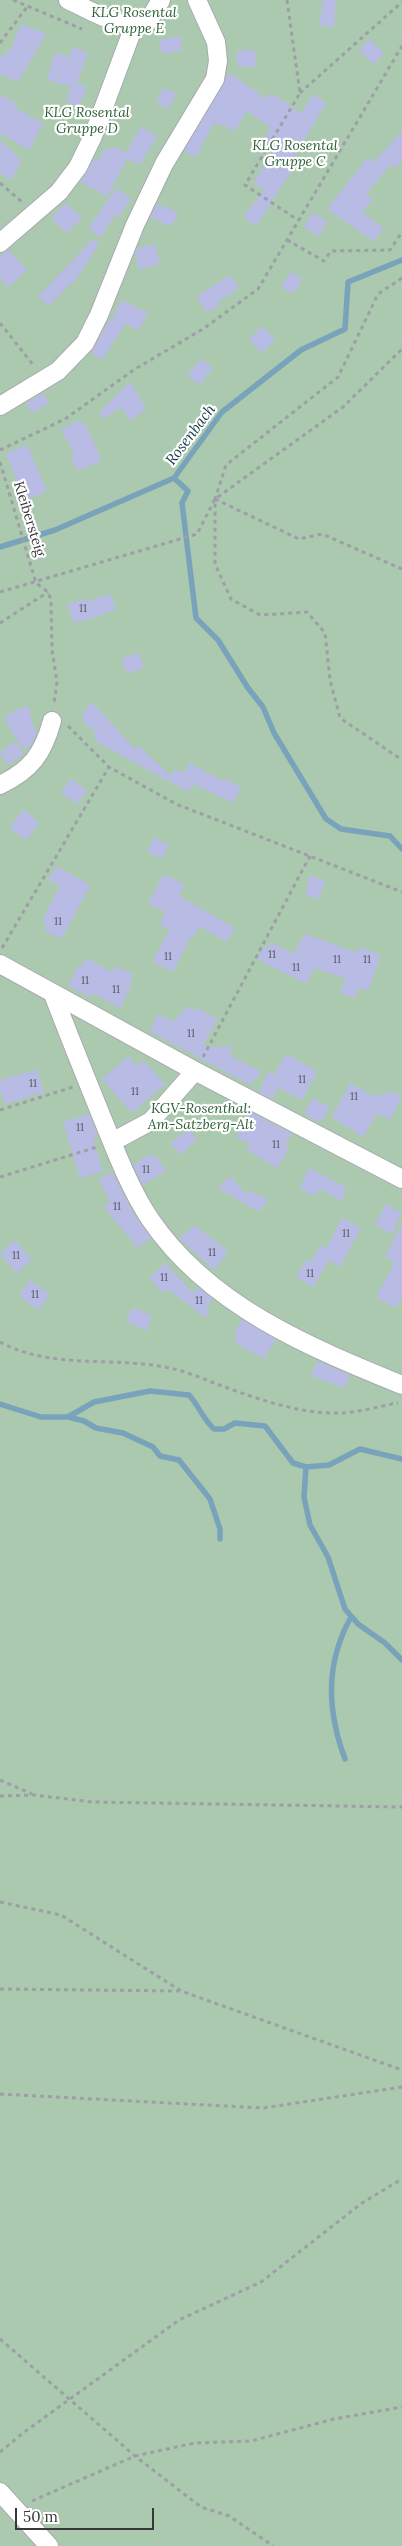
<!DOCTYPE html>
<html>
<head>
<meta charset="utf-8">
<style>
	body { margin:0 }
	#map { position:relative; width:402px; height:2546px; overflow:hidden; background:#dfe0e9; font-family:Lora,serif }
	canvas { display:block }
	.scale { position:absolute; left:15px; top:2508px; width:139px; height:22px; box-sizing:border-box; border:2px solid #38383c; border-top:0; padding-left:6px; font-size:15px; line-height:18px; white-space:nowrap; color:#38383c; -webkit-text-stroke:4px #fff; paint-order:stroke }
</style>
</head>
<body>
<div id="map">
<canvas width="402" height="2546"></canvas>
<div class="scale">50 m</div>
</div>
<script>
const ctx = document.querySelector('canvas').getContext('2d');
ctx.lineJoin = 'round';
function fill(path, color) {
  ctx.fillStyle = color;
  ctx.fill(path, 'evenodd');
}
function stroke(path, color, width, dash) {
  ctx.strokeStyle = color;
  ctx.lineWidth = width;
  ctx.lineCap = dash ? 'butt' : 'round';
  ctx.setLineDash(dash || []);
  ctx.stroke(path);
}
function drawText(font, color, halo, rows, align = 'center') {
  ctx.font = font + ' Lora,serif';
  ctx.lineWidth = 4.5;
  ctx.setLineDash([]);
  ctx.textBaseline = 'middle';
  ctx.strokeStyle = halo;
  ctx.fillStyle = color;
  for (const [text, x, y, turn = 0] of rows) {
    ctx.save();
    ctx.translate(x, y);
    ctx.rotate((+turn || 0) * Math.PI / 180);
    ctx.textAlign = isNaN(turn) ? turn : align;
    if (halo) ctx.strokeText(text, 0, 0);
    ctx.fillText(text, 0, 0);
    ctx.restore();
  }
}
const green = new Path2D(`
	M 0,0 L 402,0 L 402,2546 L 0,2546 Z`);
const stream = new Path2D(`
	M 174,478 L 188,491 L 182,503 L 196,618 L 218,640 L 248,688 L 263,707 L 274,733 L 326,819 L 341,829 L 390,836 L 402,849
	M 0,547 L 55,530 L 174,478 L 222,412 L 301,350 L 345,329 L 348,282 L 402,260
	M 0,1404 L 41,1417 L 68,1417 L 94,1402 L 150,1391 L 189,1395 C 199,1406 203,1419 214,1429 L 224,1429 L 235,1423 L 265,1426 L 293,1463 L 306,1467 L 329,1465 L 360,1449 L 402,1459
	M 68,1417 L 84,1421 L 96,1428 L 123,1433 L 153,1447 L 160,1456 L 179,1460 L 210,1499 L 220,1529 L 220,1539
	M 306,1467 L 304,1497 L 310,1525 L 328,1557 L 345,1609 L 358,1624 L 385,1643 L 402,1660
	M 345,1759 C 327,1710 325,1664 351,1617`);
const building = new Path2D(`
	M 323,0 L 336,0 L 334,28 L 319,25 Z
	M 21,24 L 46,34 L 18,82 L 0,74 L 0,55 L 4,57 L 6,50 L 10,52 Z
	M 181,36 L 182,50 L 162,54 L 159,40 Z
	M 369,39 L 384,53 L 374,64 L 359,51 Z
	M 73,47 L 88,53 L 77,83 L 87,87 L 79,106 L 66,101 L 71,87 L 47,80 L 55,52 L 69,57 Z
	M 255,50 L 256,66 L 238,67 L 237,51 Z
	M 229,73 L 267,99 L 271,93 L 301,113 L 314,94 L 326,103 L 287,169 L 291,172 L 256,226 L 243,217 L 264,190 L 253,183 L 275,149 L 262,141 L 271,128 L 247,111 L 234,132 L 222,124 L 220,127 L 214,123 L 196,157 L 184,151 Z
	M 164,87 L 176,94 L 168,109 L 156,102 Z
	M 0,95 L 16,103 L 14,107 L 43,123 L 29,150 L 2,134 L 0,138 Z
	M 141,127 L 157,136 L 140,165 L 127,159 L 107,197 L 81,182 L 94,159 L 97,161 L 106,147 L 111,150 L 113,146 L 126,153 Z
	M 402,131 L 402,161 L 395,168 L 391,164 L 366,194 L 373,199 L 362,213 L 384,228 L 374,241 L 327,209 L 368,157 L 374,162 Z
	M 0,140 L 21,160 L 12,180 L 0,174 Z
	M 116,188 L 131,198 L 119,217 L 115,215 L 100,238 L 89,227 Z
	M 66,203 L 82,218 L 67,233 L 51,218 Z
	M 157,204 L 178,212 L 172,226 L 150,218 Z
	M 312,213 L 327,221 L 319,236 L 304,228 Z
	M 93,239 L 99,244 L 73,284 L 71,283 L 49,306 L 38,297 Z
	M 155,244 L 160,264 L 139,270 L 135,254 L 137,249 Z
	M 8,250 L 27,270 L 9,287 L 0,278 L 0,257 Z
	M 290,272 L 302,279 L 294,294 L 281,288 Z
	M 230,275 L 239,288 L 218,302 L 220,305 L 207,313 L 197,296 Z
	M 121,300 L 148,313 L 139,330 L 125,324 L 102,360 L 91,353 L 110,319 L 111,321 Z
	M 262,326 L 275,339 L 262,353 L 249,340 Z
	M 201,359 L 213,368 L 199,385 L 187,375 Z
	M 130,382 L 146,408 L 131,421 L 121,407 L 104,419 L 99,413 Z
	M 43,393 L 49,403 L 33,413 L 26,403 Z
	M 78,420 L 79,423 L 82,421 L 87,428 L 102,460 L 78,471 L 70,456 L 75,454 L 61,430 Z
	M 27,445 L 47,491 L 22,502 L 14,483 L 17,482 L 6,453 Z
	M 110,594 L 116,609 L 83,622 L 82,620 L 74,623 L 67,605 L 85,599 L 87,602 Z
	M 138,652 L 144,667 L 128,674 L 121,659 Z
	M 92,702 L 135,749 L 139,746 L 171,776 L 175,769 L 184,773 L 190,763 L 223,781 L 224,779 L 241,787 L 233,803 L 193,784 L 189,792 L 100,744 L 93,736 L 96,733 L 83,721 L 83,712 Z
	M 29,706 L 32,724 L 37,732 L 31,745 L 25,750 L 7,725 L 5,716 L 21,708 Z
	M 16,741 L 24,754 L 7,765 L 0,752 Z
	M 70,779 L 87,790 L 78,804 L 61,793 Z
	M 24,810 L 39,822 L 27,840 L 9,827 Z
	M 154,837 L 169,845 L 162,859 L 147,852 Z
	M 56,866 L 90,885 L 63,937 L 57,937 L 44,930 L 47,924 L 42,921 L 60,886 L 48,880 Z
	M 164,874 L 185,885 L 179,896 L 235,928 L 227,942 L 200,927 L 194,936 L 192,935 L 173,972 L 152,961 L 170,929 L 160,925 L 165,912 L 148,903 Z
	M 309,875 L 325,881 L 319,899 L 306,895 Z
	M 305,934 L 358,953 L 360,947 L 381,955 L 368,991 L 358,988 L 355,998 L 340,993 L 345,978 L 314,968 L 306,984 L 257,959 L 264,946 L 268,948 L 271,942 L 293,954 Z
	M 86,958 L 112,972 L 116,966 L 134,975 L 130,983 L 132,984 L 120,1008 L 92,993 L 90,997 L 68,986 L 80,964 L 82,966 Z
	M 186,1006 L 196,1011 L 197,1008 L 217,1019 L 203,1046 L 234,1047 L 229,1055 L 262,1072 L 252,1082 L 252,1086 L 149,1031 L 159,1014 L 174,1022 L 177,1015 L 180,1017 Z
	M 286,1054 L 317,1071 L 302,1100 L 278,1088 L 272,1099 L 259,1092 L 266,1075 L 269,1072 L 274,1075 Z
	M 128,1056 L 137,1066 L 143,1060 L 165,1084 L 132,1113 L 102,1079 Z
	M 37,1069 L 44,1092 L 5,1104 L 0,1091 L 0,1080 Z
	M 350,1083 L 376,1097 L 378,1093 L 385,1096 L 388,1090 L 402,1097 L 390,1120 L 377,1113 L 363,1137 L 332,1117 Z
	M 313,1098 L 330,1108 L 320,1123 L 304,1114 Z
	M 249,1111 L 292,1134 L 285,1146 L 289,1149 L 277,1168 L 247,1150 L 250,1144 L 236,1137 Z
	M 89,1114 L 98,1137 L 93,1139 L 103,1171 L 80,1178 L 63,1122 Z
	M 189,1129 L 197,1139 L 181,1155 L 170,1143 Z
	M 151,1154 L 153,1157 L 155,1155 L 166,1171 L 143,1185 L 133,1165 Z
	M 309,1168 L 347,1188 L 341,1201 L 321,1189 L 314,1196 L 300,1188 Z
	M 112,1172 L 135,1216 L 151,1237 L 138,1248 L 103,1206 L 110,1202 L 99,1179 Z
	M 230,1176 L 247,1195 L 249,1190 L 268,1200 L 259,1212 L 218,1188 Z
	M 386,1204 L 402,1213 L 392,1234 L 375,1225 Z
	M 342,1218 L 361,1228 L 340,1267 L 329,1260 L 313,1287 L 296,1277 L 306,1260 L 310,1263 L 321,1245 L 327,1248 Z
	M 402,1223 L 402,1298 L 396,1308 L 376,1297 L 395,1262 L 385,1257 Z
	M 195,1225 L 228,1251 L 214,1270 L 179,1238 Z
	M 14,1240 L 32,1259 L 17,1273 L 0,1254 Z
	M 165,1263 L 193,1293 L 197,1287 L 213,1299 L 206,1308 L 210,1312 L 205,1317 L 167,1289 L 163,1293 L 149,1278 Z
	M 30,1280 L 50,1294 L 39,1310 L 19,1296 Z
	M 133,1307 L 152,1316 L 147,1331 L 126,1321 Z
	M 242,1319 L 276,1339 L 264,1359 L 234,1342 L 238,1336 L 234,1334 Z
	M 317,1361 L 350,1375 L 345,1388 L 311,1376 Z`);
const path = new Path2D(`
	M 13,0 L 82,29
	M 287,0 L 300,93 L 245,185 L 298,220
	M 0,43 L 27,7
	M 300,93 L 402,2
	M 0,183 L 22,202
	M 287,240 L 324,261 L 331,251 L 390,250 L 402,232
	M 402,278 L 378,294 L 338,377 L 226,465 L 215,499 L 215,564 L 231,599 L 260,615 L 307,612 L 325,633 L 330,680 L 340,718 L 402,760
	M 0,323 L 34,366
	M 0,450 L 65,419 L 135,369 L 203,329 L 258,289 L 402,46
	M 0,462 L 36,583 L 48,592 L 51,600 L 52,650 L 57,682 L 54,704
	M 215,499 L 299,539 L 322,534 L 402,569
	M 0,592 L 197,534 L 215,499 L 343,407 L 402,349
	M 0,623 L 48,592
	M 68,726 L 109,767 L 176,804 L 402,892
	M 2,948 L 109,767
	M 203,1057 L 310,856
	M 0,1110 L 73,1087
	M 0,1177 L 97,1147
	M 0,1342 C 54,1371 117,1355 174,1369 C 188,1372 201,1378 214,1383 C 252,1397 297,1414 338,1413 C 358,1413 379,1406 398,1403
	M 0,1780 L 32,1794
	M 0,1796 L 34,1795 L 92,1802 L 402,1807
	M 0,1902 L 61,1915 L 181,1991 L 402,2070
	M 0,1989 L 179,1991
	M 0,2094 L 263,2108 L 402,2087
	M 0,2339 L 135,2456 L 201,2507 L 229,2516 L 273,2546
	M 0,2452 L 23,2433 L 179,2320 L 261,2282 L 362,2203 L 402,2179
	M 32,2501 L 135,2456 L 195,2443 L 251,2441 L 334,2419 L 402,2407`);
const minor = new Path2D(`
	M 68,0 C 92,11 120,30 147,23 L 161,0
	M 0,243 L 59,192 L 78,167 L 93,136 L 134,26
	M 0,406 L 58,371 L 85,343 L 99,315 L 135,225 L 164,164 L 215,79 L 218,61 L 216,42 L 197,0
	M 0,785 C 31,770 43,754 52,721
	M 0,964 L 195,1071 L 402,1179
	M 53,994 C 69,1036 86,1078 103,1120 C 117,1154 130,1189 150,1219 C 209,1306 309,1347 402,1385
	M 112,1142 L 151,1121 L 195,1071
	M 0,2492 L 49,2546`);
const numberNames = [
	["11",83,609],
	["11",58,922],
	["11",272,955],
	["11",168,957],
	["11",337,960],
	["11",367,960],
	["11",296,968],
	["11",85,981],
	["11",116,990],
	["11",191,1034],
	["11",302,1080],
	["11",33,1084],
	["11",135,1092],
	["11",354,1097],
	["11",80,1128],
	["11",276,1145],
	["11",146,1170],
	["11",117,1207],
	["11",346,1234],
	["11",212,1253],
	["11",16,1256],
	["11",310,1274],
	["11",164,1278],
	["11",35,1295],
	["11",199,1301]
];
const parkNames = [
	["KLG Rosental",134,13],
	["Gruppe E",134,29],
	["KLG Rosental",87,113],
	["Gruppe D",87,129],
	["KLG Rosental",295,146],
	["Gruppe C",295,162],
	["KGV-Rosenthal:",201,1109],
	["Am-Satzberg-Alt",201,1125]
];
const streetNames = [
	["Kleibersteig",29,519,73]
];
const waterNames = [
	["Rosenbach",191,435,-53]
];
fill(green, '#aac9ae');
stroke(stream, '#79a3ba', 5.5);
fill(building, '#b8bce5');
stroke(minor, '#a8a9b1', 20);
stroke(path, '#9e9fa6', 3, [4, 4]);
stroke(minor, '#fff', 18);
drawText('11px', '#585966', null, numberNames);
drawText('italic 14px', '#2c6037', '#fff', parkNames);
drawText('14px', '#38383c', '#fff', streetNames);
drawText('italic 15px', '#14394b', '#fff', waterNames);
</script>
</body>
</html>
